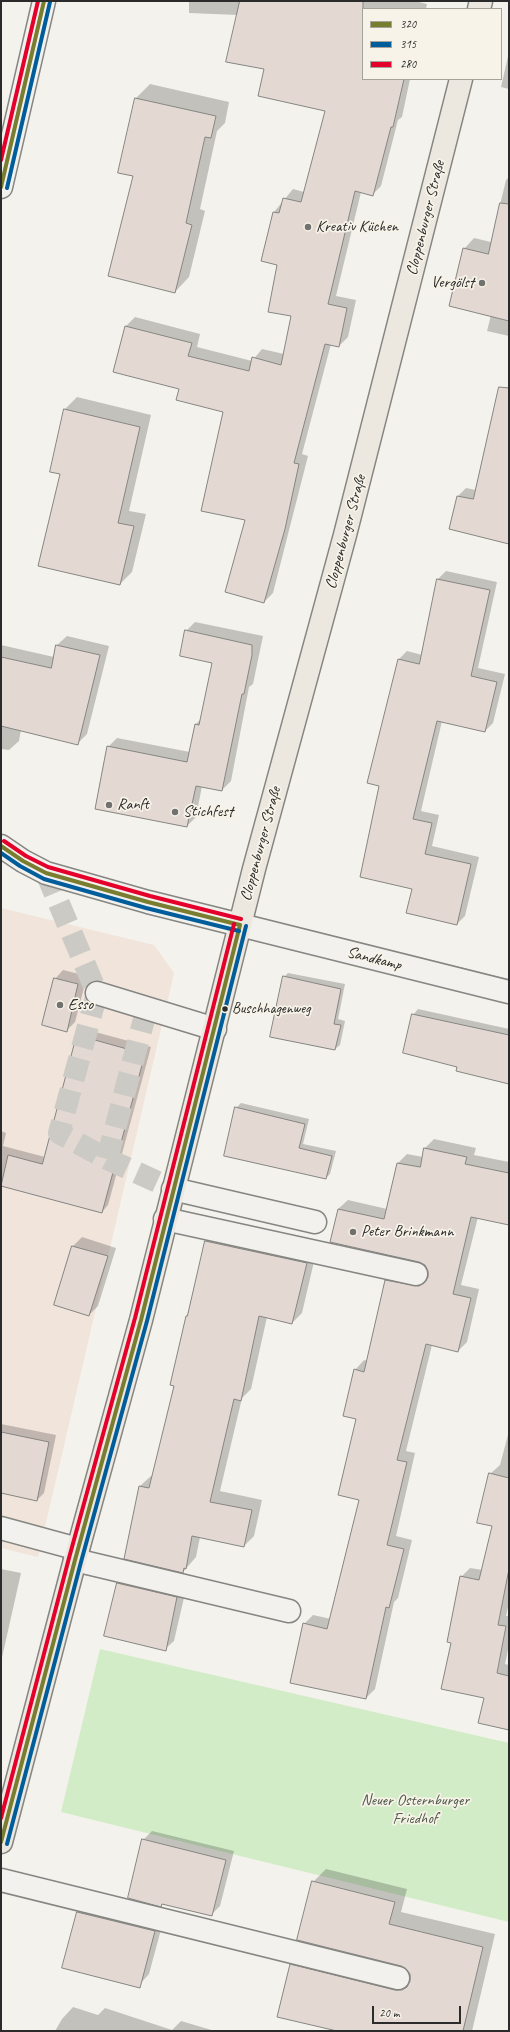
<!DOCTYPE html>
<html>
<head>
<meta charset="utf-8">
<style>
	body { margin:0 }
	#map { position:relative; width:510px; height:2032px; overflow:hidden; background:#f4f2ec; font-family:Caveat,sans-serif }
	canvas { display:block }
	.frame { position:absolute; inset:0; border:2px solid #2b2b2b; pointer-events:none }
	.legend { position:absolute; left:362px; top:8px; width:140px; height:72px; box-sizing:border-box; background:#f7f3e8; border:1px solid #a5a39c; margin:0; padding:5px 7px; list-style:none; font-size:12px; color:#2b2b2b }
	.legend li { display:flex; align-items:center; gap:8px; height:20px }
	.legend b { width:20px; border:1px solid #a5a39c }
	.scale { position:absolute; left:372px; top:2006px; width:89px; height:18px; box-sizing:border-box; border:2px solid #2b2b2b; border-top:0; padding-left:5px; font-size:12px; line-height:14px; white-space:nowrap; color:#2b2b2b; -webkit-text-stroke:3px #f7f3e8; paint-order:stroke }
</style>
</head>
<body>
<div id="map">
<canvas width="510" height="2032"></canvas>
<div class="frame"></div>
<ul class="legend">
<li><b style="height:5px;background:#797d2f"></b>320</li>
<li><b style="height:5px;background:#005d9c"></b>315</li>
<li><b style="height:5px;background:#e4002b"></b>280</li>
</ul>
<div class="scale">20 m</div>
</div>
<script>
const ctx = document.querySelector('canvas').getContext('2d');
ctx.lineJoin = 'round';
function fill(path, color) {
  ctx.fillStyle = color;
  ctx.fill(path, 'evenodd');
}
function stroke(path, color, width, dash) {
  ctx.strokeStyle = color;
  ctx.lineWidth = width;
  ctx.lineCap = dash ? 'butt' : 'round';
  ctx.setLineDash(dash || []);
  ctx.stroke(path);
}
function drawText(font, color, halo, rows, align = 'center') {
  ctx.font = font + ' Caveat,sans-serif';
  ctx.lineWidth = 3.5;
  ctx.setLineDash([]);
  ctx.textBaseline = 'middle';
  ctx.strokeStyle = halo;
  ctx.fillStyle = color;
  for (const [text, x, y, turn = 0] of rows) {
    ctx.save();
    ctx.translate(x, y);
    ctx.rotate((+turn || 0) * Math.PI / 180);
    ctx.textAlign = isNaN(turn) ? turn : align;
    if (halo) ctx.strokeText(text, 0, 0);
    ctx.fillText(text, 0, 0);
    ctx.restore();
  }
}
const built = new Path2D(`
	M 1,908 L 154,945 L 174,973 L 38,1557 L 1,1548 Z`);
const green = new Path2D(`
	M 100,1649 L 509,1743 L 509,1922 L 61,1812 Z`);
const shadow = new Path2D(`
	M 189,1 L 415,1 L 427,4 L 426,9 L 363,9 L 363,79 L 410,79 L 402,117 L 398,120 L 381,186 L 372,195 L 361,192 L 336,296 L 356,300 L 348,337 L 339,346 L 331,344 L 302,454 L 308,456 L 273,593 L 264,602 L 224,411 L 180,388 L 114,371 L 126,326 L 135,317 L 200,334 L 197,347 L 252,361 L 262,349 L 284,354 L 292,315 L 279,264 L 274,212 L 293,189 L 304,192 L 326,110 L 265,69 L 238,15 L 189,13 Z
	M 509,52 L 509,89 L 501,87 Z
	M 150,84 L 229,102 L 225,123 L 217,131 L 200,209 L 205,211 L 189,277 L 175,292 L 134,175 L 136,98 Z
	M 509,177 L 509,336 L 487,331 L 491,315 L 464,249 L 474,238 L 491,242 L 506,180 Z
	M 509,395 L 509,543 L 450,528 L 458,496 L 466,488 L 476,490 Z
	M 77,397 L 151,415 L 129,511 L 146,514 L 132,572 L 120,584 L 61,473 L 65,409 Z
	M 446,571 L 497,582 L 478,668 L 505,674 L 493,723 L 485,731 L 442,721 L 421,811 L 439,815 L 432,846 L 479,857 L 465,916 L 457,924 L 413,888 L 380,785 L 399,659 L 407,651 L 422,655 L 438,579 Z
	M 195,622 L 263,636 L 253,684 L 249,687 L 231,781 L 222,790 L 202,786 L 196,817 L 187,826 L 108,747 L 117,738 L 190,752 L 196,724 L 201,719 L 214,662 L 186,631 Z
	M 67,636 L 109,646 L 87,734 L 77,744 L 21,730 L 19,741 L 9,750 L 1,749 L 1,645 L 54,657 L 57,645 Z
	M 63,970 L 87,976 L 75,1022 L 66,1031 L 55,979 Z
	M 288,973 L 345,984 L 338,1019 L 345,1021 L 340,1045 L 335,1049 L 284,977 Z
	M 418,1009 L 509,1029 L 509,1083 L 458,1066 L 413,1015 Z
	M 84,1029 L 151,1047 L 108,1205 L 102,1212 L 1,1178 L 1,1131 L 6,1133 L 3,1146 L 45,1157 L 78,1036 Z
	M 241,1103 L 309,1119 L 303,1144 L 336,1151 L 330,1174 L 326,1178 L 236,1108 Z
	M 434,1139 L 476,1148 L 474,1155 L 509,1162 L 509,1222 L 478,1217 L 461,1285 L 479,1289 L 467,1342 L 458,1351 L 432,1345 L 406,1451 L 415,1453 L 396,1536 L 412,1540 L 398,1598 L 394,1602 L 375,1689 L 366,1698 L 304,1624 L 313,1615 L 331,1619 L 360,1500 L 355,1370 L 364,1360 L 368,1361 L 386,1281 L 395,1271 L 429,1277 L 429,1270 L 425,1264 L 338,1209 L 348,1200 L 387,1209 L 398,1163 L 407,1154 L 423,1157 L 425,1148 Z
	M 217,1231 L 316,1253 L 302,1313 L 292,1323 L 267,1317 L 251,1389 L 242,1398 L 220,1491 L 262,1500 L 254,1536 L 244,1546 L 200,1537 L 196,1557 L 183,1572 L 140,1486 L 151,1476 L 153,1477 L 175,1385 L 186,1316 L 189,1314 L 206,1241 Z
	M 82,1237 L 116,1248 L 98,1306 L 89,1315 L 55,1305 L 73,1246 Z
	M 1,1424 L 56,1435 L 44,1493 L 37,1500 L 1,1492 Z
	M 509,1431 L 509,1603 L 506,1616 L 509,1616 L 509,1645 L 505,1664 L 509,1665 L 509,1729 L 485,1698 L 452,1642 L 461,1577 L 470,1568 L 483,1570 L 493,1526 L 490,1474 L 500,1465 Z
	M 1,1569 L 21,1573 L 1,1662 Z
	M 127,1575 L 186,1589 L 174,1641 L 165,1649 L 118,1583 Z
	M 152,1831 L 234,1851 L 220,1906 L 211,1915 L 163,1903 L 161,1906 L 143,1840 Z
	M 326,1869 L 407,1889 L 401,1912 L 495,1934 L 472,2031 L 332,2031 L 333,2029 L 291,1965 L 303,1952 L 409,1978 L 411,1978 L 411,1975 L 408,1969 L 313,1882 Z
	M 86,1903 L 163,1922 L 149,1974 L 141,1983 L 63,1967 L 78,1912 Z
	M 73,2007 L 98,2015 L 105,2008 L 172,2030 L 181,2021 L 215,2031 L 55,2031 L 62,2019 Z`);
const building = new Path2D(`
	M 240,1 L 363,1 L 363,79 L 404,79 L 393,127 L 391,127 L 373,196 L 355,191 L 328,304 L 347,308 L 339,347 L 325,344 L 294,463 L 299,464 L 285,529 L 264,603 L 225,592 L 245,520 L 201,511 L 223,412 L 176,400 L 179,389 L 113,372 L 125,326 L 192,343 L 188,356 L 249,371 L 252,357 L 281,365 L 291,316 L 268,312 L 277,265 L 261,261 L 273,212 L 279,213 L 283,198 L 301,202 L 325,111 L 258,96 L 264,69 L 226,62 Z
	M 135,98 L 216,116 L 211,138 L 205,137 L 186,223 L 192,225 L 175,293 L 108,276 L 133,176 L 118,173 Z
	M 500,203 L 509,204 L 509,321 L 449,306 L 463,248 L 488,254 Z
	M 499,387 L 509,388 L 509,544 L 449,529 L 457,496 L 473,499 Z
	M 64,409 L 140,427 L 118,523 L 134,526 L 120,585 L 38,566 L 60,474 L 50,472 Z
	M 437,579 L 490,590 L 471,676 L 497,682 L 485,732 L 437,721 L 413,819 L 432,823 L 425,854 L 471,864 L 457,925 L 406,913 L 412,889 L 360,877 L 379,786 L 367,783 L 398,659 L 419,664 Z
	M 185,630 L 252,645 L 252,655 L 244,694 L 242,694 L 222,791 L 196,786 L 187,827 L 95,809 L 107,746 L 187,762 L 195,724 L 199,725 L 212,663 L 180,656 Z
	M 56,645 L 100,655 L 78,745 L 1,726 L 1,657 L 51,668 Z
	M 283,976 L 341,989 L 334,1024 L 341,1025 L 335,1050 L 270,1037 Z
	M 54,978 L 78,984 L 67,1032 L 42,1025 Z
	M 412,1014 L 509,1035 L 509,1084 L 456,1071 L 457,1067 L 403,1053 Z
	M 77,1035 L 145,1054 L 102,1213 L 1,1186 L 8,1155 L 42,1164 Z
	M 235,1107 L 305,1124 L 299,1148 L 332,1156 L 326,1179 L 224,1156 Z
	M 424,1148 L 467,1157 L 465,1164 L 509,1173 L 509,1225 L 471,1217 L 453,1294 L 471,1298 L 458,1352 L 426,1344 L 397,1460 L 407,1462 L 387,1545 L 404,1549 L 389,1608 L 386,1607 L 366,1699 L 290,1683 L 303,1623 L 327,1629 L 359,1500 L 338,1495 L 356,1419 L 343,1416 L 354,1369 L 364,1372 L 385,1280 L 419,1286 L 425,1282 L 428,1277 L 428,1271 L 425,1265 L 419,1262 L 330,1242 L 338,1209 L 384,1219 L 397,1163 L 420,1167 Z
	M 205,1241 L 307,1263 L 292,1324 L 259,1316 L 241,1401 L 234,1399 L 210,1502 L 252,1510 L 244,1547 L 192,1536 L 186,1569 L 184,1568 L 183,1573 L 124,1559 L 139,1486 L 149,1488 L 174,1386 L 170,1385 L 186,1316 L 187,1316 Z
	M 72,1246 L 108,1256 L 89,1316 L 54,1305 Z
	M 1,1432 L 49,1442 L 37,1501 L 1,1493 Z
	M 489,1473 L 509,1478 L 509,1569 L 498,1625 L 506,1626 L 497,1673 L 509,1676 L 509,1730 L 478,1723 L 484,1698 L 441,1689 L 451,1643 L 447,1642 L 460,1576 L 479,1580 L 492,1526 L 477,1523 Z
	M 117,1583 L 177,1597 L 166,1651 L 104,1636 Z
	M 142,1839 L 226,1860 L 212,1916 L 162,1904 L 161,1907 L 128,1898 Z
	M 312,1881 L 395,1902 L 389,1924 L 483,1947 L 463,2031 L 337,2031 L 277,2017 L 290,1964 L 395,1990 L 402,1990 L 407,1987 L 410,1981 L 410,1974 L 406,1969 L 401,1966 L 297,1940 Z
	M 77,1912 L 155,1931 L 140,1988 L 62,1968 Z`);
const minorTunnel = new Path2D(`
	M 46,873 L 97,993 L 59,1133 L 107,1159 L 173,1189
	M 107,1159 L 147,1008`);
const minor = new Path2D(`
	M 1,187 L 44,1
	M 1,846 L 23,861 L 46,873 L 148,902 L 509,992
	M 97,993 L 215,1029
	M 173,1189 L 315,1222
	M 165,1219 L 416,1274
	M 1,1528 L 78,1549
	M 75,1560 L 289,1611
	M 1,1880 L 398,1978`);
const major = new Path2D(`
	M 479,9 L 481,1
	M 1,1842 L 75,1560 L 141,1320 L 254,869 L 345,535 L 461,79`);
const bus1 = new Path2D(`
	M 1,187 L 44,1
	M 1,846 L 23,861 L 46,873 L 148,902 L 240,925
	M 1,1842 L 75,1560 L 141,1320 L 240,925`);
const bus2 = new Path2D(`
	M 7,188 L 50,2
	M 1,853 L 20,866 L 44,879 L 146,908 L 239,931
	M 7,1844 L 81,1562 L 147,1321 L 246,926`);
const bus3 = new Path2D(`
	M 1,160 L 38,1
	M 4,841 L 26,856 L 48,867 L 150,896 L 241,919
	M 1,1818 L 69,1558 L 135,1318 L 234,924`);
const markers = [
	[308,227,4,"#71716f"],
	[482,283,4,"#71716f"],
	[109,805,4,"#71716f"],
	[175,812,4,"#71716f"],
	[60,1005,4,"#71716f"],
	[225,1009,3.5,"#2b2b2b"],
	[353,1232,4,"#71716f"]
];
const busNames = [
	["Buschhagenweg",232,1009]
];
const streetNames = [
	["Cloppenburger Straße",426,218,-76],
	["Cloppenburger Straße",346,532,-75],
	["Cloppenburger Straße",261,844,-75],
	["Sandkamp",374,959,14]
];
const poiNames = [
	["Kreativ Küchen",316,227],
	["Vergölst",474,283,"right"],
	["Ranft",117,805],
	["Stichfest",183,812],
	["Esso",68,1005],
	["Peter Brinkmann",361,1232]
];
const parkNames = [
	["Neuer Osternburger",415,1801],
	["Friedhof",415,1819]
];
fill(built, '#f0e4db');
fill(green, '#d2ecc7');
fill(shadow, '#0003');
fill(building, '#e4d8d3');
stroke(building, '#858582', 1);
stroke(minorTunnel, '#cccac5', 22, [22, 11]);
stroke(minor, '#858582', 25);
stroke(major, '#858582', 25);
stroke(minor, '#f2f1ed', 22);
stroke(major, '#ece8df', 22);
stroke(bus1, '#797d2f', 4);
stroke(bus2, '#005d9c', 4);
stroke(bus3, '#e4002b', 4);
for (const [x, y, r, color] of markers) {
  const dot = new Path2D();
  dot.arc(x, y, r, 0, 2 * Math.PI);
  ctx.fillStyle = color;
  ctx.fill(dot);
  stroke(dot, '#f7f3e8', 1.5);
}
drawText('15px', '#2b2b2b', '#f7f3e8', busNames, 'left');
drawText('16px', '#2b2b2b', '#f7f3e8', streetNames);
drawText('16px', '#2b2b2b', '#f7f3e8', poiNames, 'left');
drawText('16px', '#4e5a4a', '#f7f3e8', parkNames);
</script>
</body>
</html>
